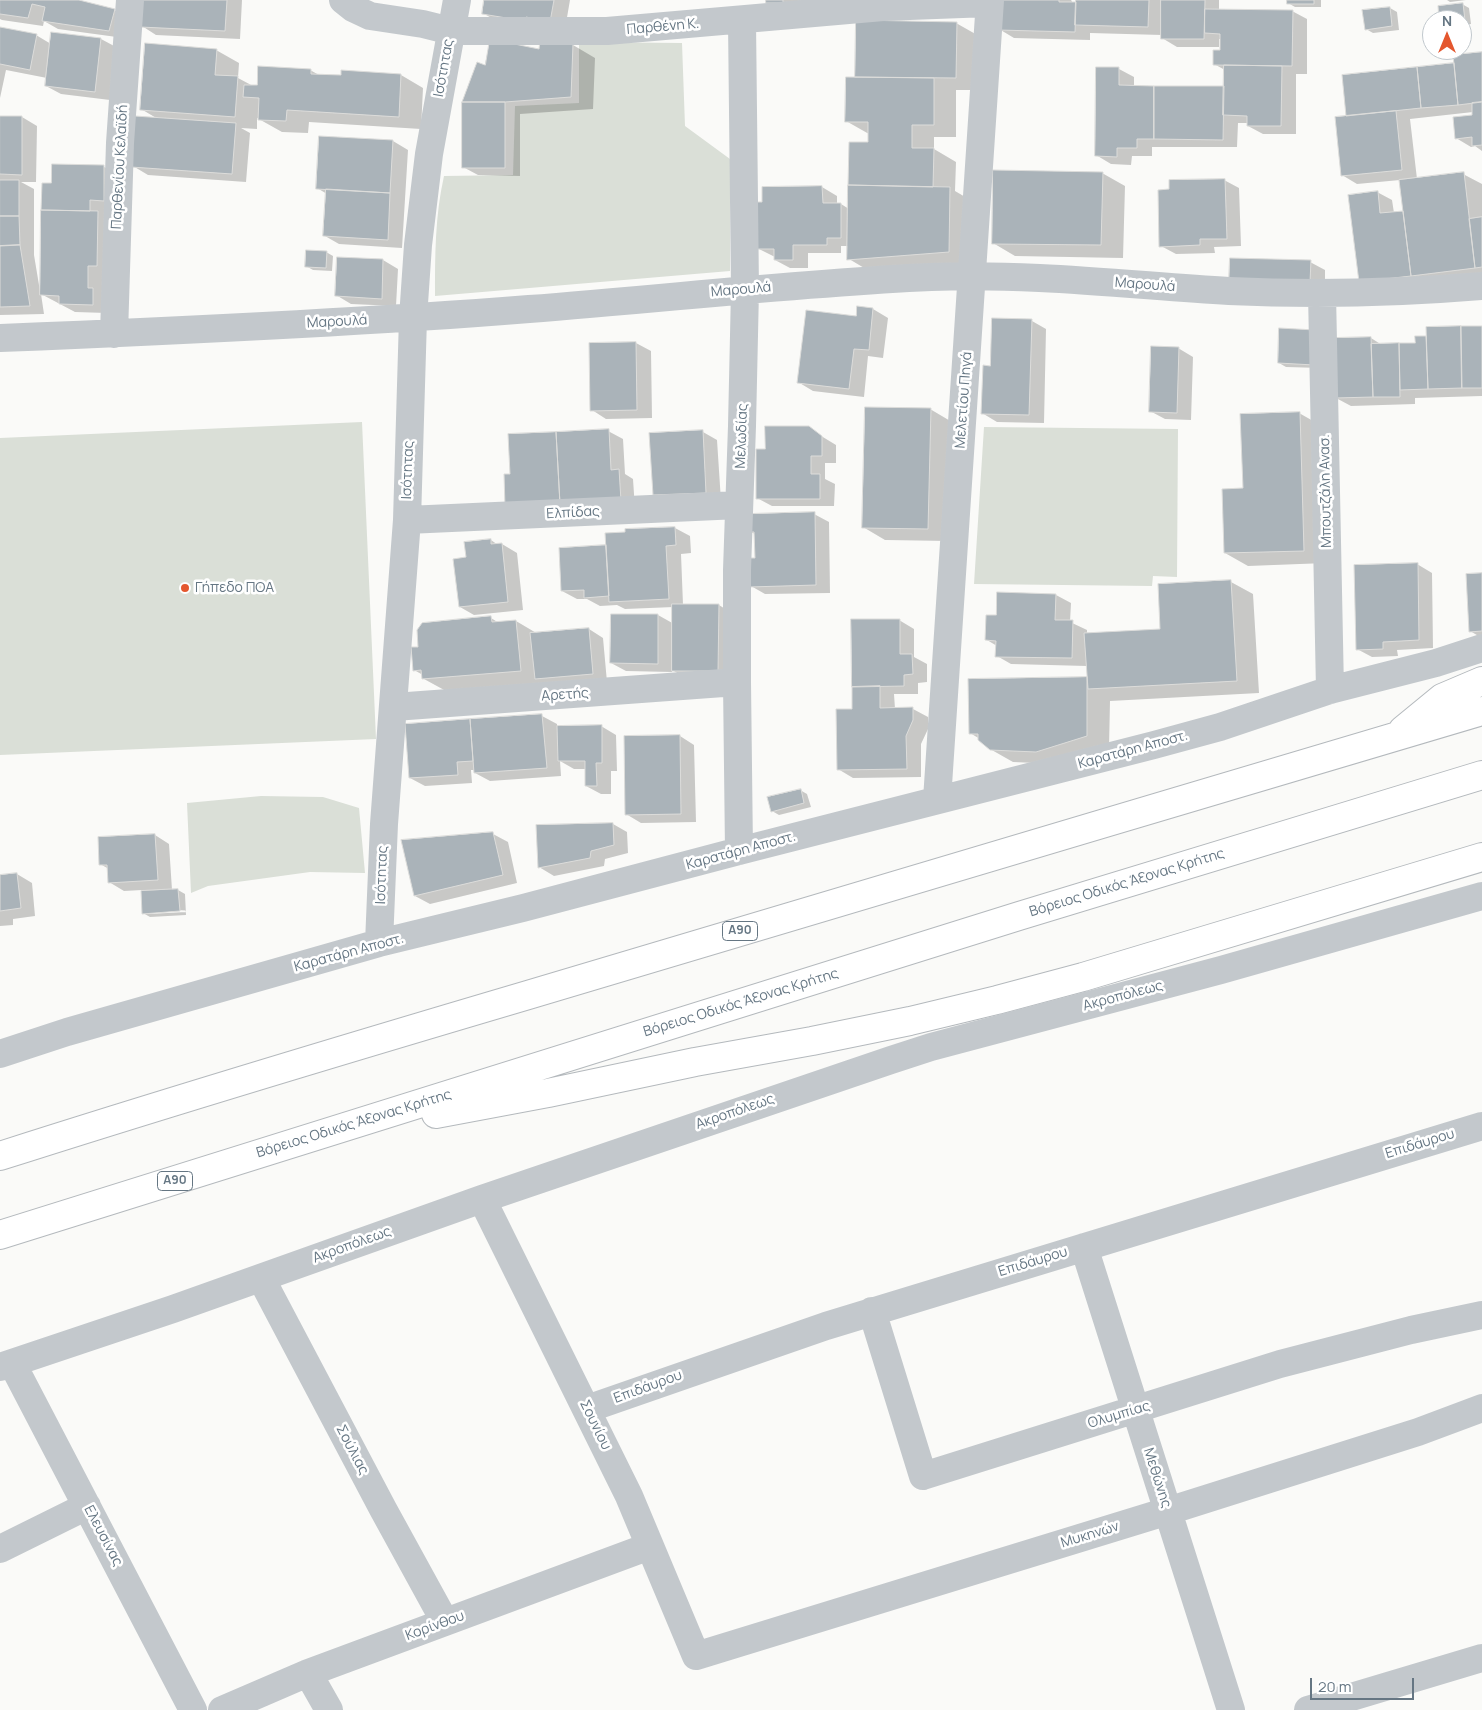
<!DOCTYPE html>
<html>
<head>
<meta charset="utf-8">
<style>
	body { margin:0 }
	#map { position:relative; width:1482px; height:1710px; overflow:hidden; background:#fafaf8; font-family:Manrope,sans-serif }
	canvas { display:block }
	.north { position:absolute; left:1422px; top:10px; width:50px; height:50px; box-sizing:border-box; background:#fff; border:1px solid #c1c8cd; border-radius:50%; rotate:0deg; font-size:14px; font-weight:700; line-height:20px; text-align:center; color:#657683 }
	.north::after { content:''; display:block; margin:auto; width:18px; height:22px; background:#e4572e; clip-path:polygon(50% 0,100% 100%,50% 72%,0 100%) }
	.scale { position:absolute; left:1310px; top:1678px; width:104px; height:22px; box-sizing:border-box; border:2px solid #657683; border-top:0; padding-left:6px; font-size:15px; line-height:18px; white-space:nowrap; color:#657683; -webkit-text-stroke:4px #fff; paint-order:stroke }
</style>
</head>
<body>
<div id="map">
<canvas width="1482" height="1710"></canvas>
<div class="north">N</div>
<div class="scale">20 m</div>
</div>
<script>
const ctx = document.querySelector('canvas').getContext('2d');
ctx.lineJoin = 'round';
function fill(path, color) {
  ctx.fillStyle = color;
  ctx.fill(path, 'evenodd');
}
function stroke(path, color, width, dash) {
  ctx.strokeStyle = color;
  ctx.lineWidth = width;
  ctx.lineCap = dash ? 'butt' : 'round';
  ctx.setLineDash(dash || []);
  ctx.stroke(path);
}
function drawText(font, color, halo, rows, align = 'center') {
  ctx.font = font + ' Manrope,sans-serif';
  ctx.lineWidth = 5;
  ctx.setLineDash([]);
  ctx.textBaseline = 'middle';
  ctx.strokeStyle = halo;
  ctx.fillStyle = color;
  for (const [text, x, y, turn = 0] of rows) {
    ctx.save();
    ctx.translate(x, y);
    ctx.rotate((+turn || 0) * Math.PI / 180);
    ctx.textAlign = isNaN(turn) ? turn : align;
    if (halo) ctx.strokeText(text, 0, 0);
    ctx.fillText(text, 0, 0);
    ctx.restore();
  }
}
const green = new Path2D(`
	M 579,42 L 682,43 L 685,126 L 730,159 L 730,271 L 435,296 C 435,255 435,216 444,176 L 513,175 L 515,106 L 579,103 Z
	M 362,422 L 376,739 L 0,755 L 0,438 Z
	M 984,427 L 1178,429 L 1177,577 L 1153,576 L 1152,586 L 974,584 Z
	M 261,796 L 323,797 L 359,808 L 365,873 L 310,872 L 208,886 L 191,893 L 187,803 Z`);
const shadow = new Path2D(`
	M 0,0 L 74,0 L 114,10 L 129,19 L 124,38 L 58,29 L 44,21 L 43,26 L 2,20 L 0,19 Z
	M 143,0 L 242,0 L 240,39 L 156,35 L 142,26 Z
	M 485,0 L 570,0 L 565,29 L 498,22 L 483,13 Z
	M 768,0 L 849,0 L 782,11 L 768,2 Z
	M 1000,0 L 1071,0 L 1073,3 L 1077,3 L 1077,0 L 1219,0 L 1219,10 L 1292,11 L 1307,19 L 1307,74 L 1296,74 L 1296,134 L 1263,134 L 1248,126 L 1248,123 L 1238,123 L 1237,147 L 1152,147 L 1152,156 L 1132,156 L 1131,165 L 1111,164 L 1096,155 L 1119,69 L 1134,77 L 1134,87 L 1225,88 L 1225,70 L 1214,64 L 1221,51 L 1221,39 L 1219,39 L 1219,47 L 1177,47 L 1162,38 L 1162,35 L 1090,33 L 1090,40 L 1014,38 L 999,29 Z
	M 1288,0 L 1321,0 L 1321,7 L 1295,7 L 1288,3 Z
	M 1447,0 L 1466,0 L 1450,2 Z
	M 1462,4 L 1469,8 L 1471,24 L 1462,25 Z
	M 1390,8 L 1397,12 L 1399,30 L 1373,33 L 1366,29 Z
	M 858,21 L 956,23 L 979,36 L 978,90 L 956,90 L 956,137 L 934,137 L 934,149 L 956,162 L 955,191 L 972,201 L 971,265 L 871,272 L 849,259 L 849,246 L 841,246 L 841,253 L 808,253 L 808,268 L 790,268 L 775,260 L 775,257 L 759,249 L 822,187 L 837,196 L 837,204 L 841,204 L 849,209 L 869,144 L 869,134 L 846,121 L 857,79 Z
	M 0,29 L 36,35 L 51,44 L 52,33 L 101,39 L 116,47 L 110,100 L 61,94 L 46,86 L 47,78 L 6,70 L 0,98 Z
	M 541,41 L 573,45 L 595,58 L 593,109 L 520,114 L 520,176 L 478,175 L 463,167 L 486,66 L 540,51 Z
	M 216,50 L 239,63 L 238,78 L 253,86 L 310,70 L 319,75 L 342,77 L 401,75 L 423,88 L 421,129 L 309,122 L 308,133 L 282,132 L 257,118 L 257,129 L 241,128 L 250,133 L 246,182 L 148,175 L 133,166 L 158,119 L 141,109 Z
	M 1482,54 L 1482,151 L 1475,146 L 1471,147 L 1456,138 L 1474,116 L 1473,112 L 1410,119 L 1417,179 L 1463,174 L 1482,184 L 1482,282 L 1375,290 L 1377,192 L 1392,200 L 1394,213 L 1404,212 L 1400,180 L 1357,184 L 1342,175 L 1347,117 L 1455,65 Z
	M 0,117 L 22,117 L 37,126 L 36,182 L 21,182 L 34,189 L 34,255 L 40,291 L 52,184 L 104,167 L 119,175 L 107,313 L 75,312 L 41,294 L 44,314 L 0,315 Z
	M 320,137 L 393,141 L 408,150 L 402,248 L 339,244 L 325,236 L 327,194 L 317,188 Z
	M 1102,173 L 1125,186 L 1123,258 L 1015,256 L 993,243 Z
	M 1224,180 L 1239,188 L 1241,246 L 1214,247 L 1215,253 L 1176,254 L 1161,246 Z
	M 326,252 L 333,256 L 332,271 L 313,270 L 306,266 Z
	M 339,258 L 383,260 L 398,269 L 396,306 L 351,304 L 336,295 Z
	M 1231,259 L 1310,262 L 1325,270 L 1325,290 Z
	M 873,309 L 888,318 L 883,358 L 868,356 L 864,397 L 813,391 L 798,382 L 857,317 Z
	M 1032,321 L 1046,329 L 1044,423 L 997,422 L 982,413 L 991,367 Z
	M 1482,327 L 1482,396 L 1415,398 L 1415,404 L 1351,406 L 1336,398 L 1371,338 L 1382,345 L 1416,344 L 1416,337 L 1428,337 Z
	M 1321,335 L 1321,368 L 1286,367 L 1279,363 Z
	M 636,343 L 651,351 L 652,418 L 606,419 L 592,410 Z
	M 1178,348 L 1193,357 L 1191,420 L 1165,419 L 1150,411 Z
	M 930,409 L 952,422 L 950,541 L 885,540 L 863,527 Z
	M 1299,413 L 1322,426 L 1326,563 L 1248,566 L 1225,553 L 1244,489 Z
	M 808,428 L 836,445 L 836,463 L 825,463 L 825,479 L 835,484 L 834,506 L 772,506 L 757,498 L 766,451 Z
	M 608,431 L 623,439 L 625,474 L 633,479 L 635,509 L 511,475 Z
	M 703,432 L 717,440 L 721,501 L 669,503 L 654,494 Z
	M 814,514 L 829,522 L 830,593 L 765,594 L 751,586 L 756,559 L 755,534 L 751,532 Z
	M 675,528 L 690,536 L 691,553 L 681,554 L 683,605 L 719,605 L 733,614 L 733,679 L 688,679 L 672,670 L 672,672 L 626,671 L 611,663 L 612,615 L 658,615 L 674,624 L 674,607 L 625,609 L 617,605 L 600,606 L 587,599 L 577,599 L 562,591 L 607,547 Z
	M 491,540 L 498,545 L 502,544 L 517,553 L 523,610 L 474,615 L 460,607 L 467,559 Z
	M 1417,564 L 1432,573 L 1433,648 L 1397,650 L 1398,656 L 1372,657 L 1357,649 Z
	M 1482,574 L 1482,638 L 1470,631 Z
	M 1231,582 L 1253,594 L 1259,693 L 1110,701 L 1109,748 L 1059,764 L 1013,762 L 990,749 L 980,739 L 970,733 L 969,680 L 1088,678 L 1087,666 L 1011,664 L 997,656 L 997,646 L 987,640 L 997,616 L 1056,595 L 1071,603 L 1070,622 L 1087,630 L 1087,634 L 1162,630 Z
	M 491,618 L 499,623 L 516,621 L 538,634 L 589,629 L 603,638 L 607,682 L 446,691 L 424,679 L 423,675 L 414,670 L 420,648 Z
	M 899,620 L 914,629 L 914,657 L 927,664 L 927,682 L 918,683 L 918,694 L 894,694 L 895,709 L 913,709 L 928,717 L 928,729 L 921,744 L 921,777 L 853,778 L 838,769 L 853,710 Z
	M 542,716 L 557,724 L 557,727 L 601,726 L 616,735 L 617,771 L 611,771 L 611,794 L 601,794 L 586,786 L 586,769 L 574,769 L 560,761 L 561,776 L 490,781 L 475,773 L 475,770 L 471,770 L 472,783 L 425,786 L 410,778 L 407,725 Z
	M 680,736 L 694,745 L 696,822 L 641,823 L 626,814 Z
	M 800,790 L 807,794 L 811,807 L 779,815 L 772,811 Z
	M 613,824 L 627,832 L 628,853 L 605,859 L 604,866 L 554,876 L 539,867 Z
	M 493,834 L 508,842 L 517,883 L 430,904 L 415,896 Z
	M 155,835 L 169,844 L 172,890 L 178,890 L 185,894 L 186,915 L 150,917 L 143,913 L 142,890 L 124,891 L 109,882 L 109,869 L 100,864 ZM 186,910 L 186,912 L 148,914 L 148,912 Z
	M 17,874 L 32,883 L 35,916 L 13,919 L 13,925 L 0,926 L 0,876 Z`);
const building = new Path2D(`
	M 0,0 L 79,0 L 115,9 L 109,31 L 42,21 L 45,7 L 32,4 L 28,18 L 0,14 Z
	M 142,0 L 227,0 L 225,31 L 140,27 Z
	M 484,0 L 554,0 L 550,22 L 526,17 L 525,21 L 482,14 Z
	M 766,0 L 783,0 L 783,3 L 766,3 Z
	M 998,0 L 1059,0 L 1059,2 L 1076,2 L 1075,32 L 998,30 Z
	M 1076,0 L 1149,0 L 1148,27 L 1075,25 Z
	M 1161,0 L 1205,0 L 1204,39 L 1161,39 Z
	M 1287,0 L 1314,0 L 1314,4 L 1287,4 Z
	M 1463,3 L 1465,21 L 1439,20 L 1438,6 Z
	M 1390,7 L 1392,26 L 1365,30 L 1362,10 Z
	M 1205,9 L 1293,10 L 1292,66 L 1213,65 L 1213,50 L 1220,50 L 1220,34 L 1205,33 Z
	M 856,20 L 957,22 L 956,78 L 855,77 Z
	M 0,27 L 37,34 L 30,70 L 0,64 Z
	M 51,32 L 101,38 L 95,92 L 45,86 Z
	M 490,39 L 539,49 L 540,40 L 573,44 L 571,97 L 505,102 L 462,102 L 477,62 L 485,65 Z
	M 145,43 L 217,49 L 215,75 L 238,76 L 235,117 L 140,110 Z
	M 1482,52 L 1482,102 L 1458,105 L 1453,55 Z
	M 1454,63 L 1458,105 L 1421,108 L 1417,67 Z
	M 1224,65 L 1282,66 L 1281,126 L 1247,126 L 1247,116 L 1223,115 Z
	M 258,66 L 311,69 L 311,74 L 341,75 L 341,70 L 401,74 L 399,117 L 287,110 L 286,121 L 258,120 L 259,98 L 243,97 L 244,85 L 257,85 Z
	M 1096,67 L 1119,67 L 1119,85 L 1154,86 L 1154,139 L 1137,139 L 1137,148 L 1117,148 L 1117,157 L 1095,156 Z
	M 1417,67 L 1421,108 L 1346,116 L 1342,75 Z
	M 846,77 L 934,78 L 934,125 L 912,125 L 912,148 L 934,148 L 933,187 L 848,185 L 849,142 L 868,142 L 868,122 L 845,122 Z
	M 1154,86 L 1224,86 L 1223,140 L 1154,139 Z
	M 462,102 L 505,102 L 505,168 L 462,168 Z
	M 1482,102 L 1482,145 L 1472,146 L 1472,137 L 1455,139 L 1453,117 L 1472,115 L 1472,103 Z
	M 1396,111 L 1402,170 L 1341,176 L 1335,117 Z
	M 0,116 L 22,116 L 22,175 L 0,174 Z
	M 135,116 L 236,123 L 232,174 L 131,167 Z
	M 319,136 L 393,140 L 390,193 L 316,189 Z
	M 52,164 L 104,165 L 104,201 L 90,200 L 90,211 L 41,210 L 42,183 L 51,183 Z
	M 993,170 L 1103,172 L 1101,245 L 992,244 Z
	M 1464,172 L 1475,268 L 1411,276 L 1399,180 Z
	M 1225,179 L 1227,239 L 1200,239 L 1200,245 L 1159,247 L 1158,190 L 1169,189 L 1169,180 Z
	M 0,180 L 19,180 L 19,216 L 0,216 Z
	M 848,185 L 950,187 L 949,252 L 847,260 Z
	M 822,186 L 823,203 L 841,203 L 841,238 L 827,238 L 827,245 L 793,245 L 793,260 L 774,260 L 774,249 L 757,249 L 756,202 L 762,202 L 762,187 Z
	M 326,189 L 390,193 L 388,240 L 323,236 Z
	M 1378,191 L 1380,213 L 1403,211 L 1411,276 L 1359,282 L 1348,195 Z
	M 41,210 L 98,211 L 97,266 L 88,266 L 88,288 L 93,288 L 93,305 L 59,304 L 59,296 L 40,295 Z
	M 0,216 L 19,216 L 20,245 L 0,246 Z
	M 1482,217 L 1482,267 L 1475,268 L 1469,219 Z
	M 20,245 L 30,306 L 0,307 L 0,246 Z
	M 306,250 L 327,251 L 326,268 L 305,267 Z
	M 337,257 L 383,259 L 382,299 L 335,296 Z
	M 1230,258 L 1311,260 L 1310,282 L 1229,280 Z
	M 857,306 L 873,308 L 869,350 L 854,349 L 849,389 L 797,383 L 806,310 L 856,316 Z
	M 992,318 L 1032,319 L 1029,415 L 981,414 L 983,365 L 990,366 Z
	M 1461,326 L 1482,326 L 1482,388 L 1462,388 Z
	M 1461,326 L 1462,388 L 1428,389 L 1426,327 Z
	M 1279,328 L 1315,330 L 1314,365 L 1278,363 Z
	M 1415,336 L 1426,336 L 1428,389 L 1400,390 L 1399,343 L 1415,343 Z
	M 1371,337 L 1373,397 L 1335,398 L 1334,338 Z
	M 636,342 L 637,410 L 590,411 L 589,343 Z
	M 1399,343 L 1400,397 L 1373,397 L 1371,344 Z
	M 1151,346 L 1179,347 L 1177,413 L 1149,412 Z
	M 865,407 L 931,408 L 928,529 L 862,528 Z
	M 1300,412 L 1304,551 L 1224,553 L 1222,489 L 1243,488 L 1240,414 Z
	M 765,426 L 809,426 L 822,436 L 822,456 L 811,456 L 811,474 L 820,474 L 820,499 L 756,499 L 756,449 L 765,449 Z
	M 609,429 L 611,470 L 619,469 L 621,501 L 560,504 L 556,432 Z
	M 703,430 L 706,493 L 653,495 L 649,433 Z
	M 556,432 L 560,504 L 505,507 L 504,474 L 510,474 L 508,434 Z
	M 815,512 L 816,585 L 749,587 L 749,558 L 755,558 L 754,532 L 749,532 L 749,514 Z
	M 675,527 L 676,545 L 666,546 L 669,599 L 609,602 L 605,533 L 625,532 L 625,529 Z
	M 491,539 L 491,544 L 502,543 L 508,602 L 459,607 L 453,559 L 466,557 L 464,542 Z
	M 606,545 L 609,596 L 584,598 L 584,590 L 561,591 L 559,548 Z
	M 1418,563 L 1419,640 L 1383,642 L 1383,649 L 1356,650 L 1354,565 Z
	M 1482,573 L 1482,631 L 1469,632 L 1466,574 Z
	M 1231,580 L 1237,681 L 1088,689 L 1084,633 L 1160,629 L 1158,584 Z
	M 997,592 L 1056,594 L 1055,620 L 1073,620 L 1072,658 L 995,657 L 996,641 L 985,640 L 986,615 L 996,615 Z
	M 672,604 L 719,604 L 718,671 L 672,671 Z
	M 611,614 L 658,614 L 658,664 L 610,663 Z
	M 491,616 L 492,622 L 516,620 L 521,671 L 422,679 L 421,670 L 413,671 L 411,647 L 418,647 L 417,630 L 422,623 Z
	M 851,619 L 900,619 L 900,654 L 912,654 L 913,674 L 904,675 L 904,686 L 852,687 Z
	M 589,628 L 593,674 L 535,679 L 530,633 Z
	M 1087,677 L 1087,736 L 1036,752 L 990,750 L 978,740 L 978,734 L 969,734 L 968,679 Z
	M 880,686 L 880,708 L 913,707 L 913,720 L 906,736 L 907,769 L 837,770 L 836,709 L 852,709 L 852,687 Z
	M 542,714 L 547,768 L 474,773 L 470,719 Z
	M 470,719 L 473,761 L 457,762 L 458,775 L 409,778 L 405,724 Z
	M 602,725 L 602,763 L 596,763 L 597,786 L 585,786 L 585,761 L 558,761 L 557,726 Z
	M 680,735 L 681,814 L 625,815 L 624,736 Z
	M 801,789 L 804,803 L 771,812 L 767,797 Z
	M 613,823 L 614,845 L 591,851 L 590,858 L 538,868 L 536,825 Z
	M 493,832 L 503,875 L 414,896 L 401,840 Z
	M 155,834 L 158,880 L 108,883 L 107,865 L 99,865 L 98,837 Z
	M 17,873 L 21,908 L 0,911 L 0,875 Z
	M 178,889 L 180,911 L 142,914 L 141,891 Z`);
const street = new Path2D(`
	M 343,0 L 353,8 L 370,16 L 423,24 L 451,31 L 607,31 L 883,7 L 989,3
	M 1322,293 L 1330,690
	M 114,334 L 120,143 L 130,0
	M 0,338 C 176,331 353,323 529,309 C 663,299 796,283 931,277 C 1030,273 1130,285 1229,291 C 1313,295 1398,293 1482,286
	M 407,520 L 739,505
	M 394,707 L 737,682
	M 937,800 L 990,0
	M 739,851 L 737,682 L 737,570 L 742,426 L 745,290 L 742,21
	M 379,943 L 384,824 L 407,520 L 413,318 L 418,245 L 429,154 L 457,0
	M 0,1054 L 67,1032 L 379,943 L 523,908 L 739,851 L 1154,745 L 1220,727 L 1330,690 L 1436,663 L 1482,648
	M 482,1199 L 629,1496 L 696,1656 L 1168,1511 L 1418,1432 L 1482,1408
	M 1084,1247 L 1231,1710
	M 261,1278 L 383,1509 L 445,1622
	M 872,1311 L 923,1476 L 1280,1364 L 1411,1330 L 1482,1315
	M 12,1363 L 193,1710
	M 0,1367 L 173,1309 L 482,1199 L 891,1060 L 931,1047 L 1221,970 L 1482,896
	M 587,1409 L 826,1326 L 1482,1126
	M 0,1549 L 87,1506
	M 308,1673 L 329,1710
	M 222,1710 L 308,1673 L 650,1546
	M 1308,1710 L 1482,1658`);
const highway = new Path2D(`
	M 1403,730 L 1442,698 L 1482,681
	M 436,1114 L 548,1093 L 695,1062 L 812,1041 L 910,1021 L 997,1000 L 1083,977 L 1482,857
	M 0,1156 C 175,1100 352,1047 528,995 C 846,899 1164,806 1482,711
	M 0,1235 L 1019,916 L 1482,775`);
const markers = [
	[185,588,5,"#e4572e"]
];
const shields = [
	[740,931,35],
	[175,1181,35]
];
const shieldNames = [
	["Α90",740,931],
	["Α90",175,1181]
];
const streetNames = [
	["Παρθένη Κ.",663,27,-5],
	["Ισότητας",444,68,-80],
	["Παρθενίου Κελαϊδή",120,167,-87],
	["Μαρουλά",1145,285,4],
	["Μαρουλά",741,290,-5],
	["Μαρουλά",337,322,-3],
	["Μελετίου Πηγά",964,400,-86],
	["Μελωδίας",742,436,-88],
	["Ισότητας",408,470,-88],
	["Μπουτζάλη Ανασ.",1326,491,-91],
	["Ελπίδας",573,513,-3],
	["Αρετής",565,695,-4],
	["Καρατάρη Αποστ.",1133,750,-15],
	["Καρατάρη Αποστ.",741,851,-15],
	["Ισότητας",382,875,-88],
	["Βόρειος Οδικός Άξονας Κρήτης",1127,883,-17],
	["Καρατάρη Αποστ.",349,953,-15],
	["Ακροπόλεως",1123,996,-15],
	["Βόρειος Οδικός Άξονας Κρήτης",741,1003,-17],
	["Ακροπόλεως",735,1112,-19],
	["Βόρειος Οδικός Άξονας Κρήτης",354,1124,-17],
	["Επιδάυρου",1420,1144,-17],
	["Ακροπόλεως",352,1245,-20],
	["Επιδάυρου",1033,1262,-17],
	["Επιδάυρου",648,1387,-20],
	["Ολυμπίας",1119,1415,-17],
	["Σουνίου",595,1425,64],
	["Σούλιας",352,1450,62],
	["Μεθώνης",1157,1478,72],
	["Μυκηνών",1090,1535,-17],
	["Ελευσίνας",103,1536,62],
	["Κορίνθου",435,1626,-20]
];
const poiNames = [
	["Γήπεδο ΠΟΑ",195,588]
];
fill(green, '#dadfd7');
fill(shadow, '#0003');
fill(building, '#aab3b9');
stroke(building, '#dcdcda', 1);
stroke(highway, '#b4b9bd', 30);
stroke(street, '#c3c8cc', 28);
stroke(highway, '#fff', 28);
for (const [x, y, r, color] of markers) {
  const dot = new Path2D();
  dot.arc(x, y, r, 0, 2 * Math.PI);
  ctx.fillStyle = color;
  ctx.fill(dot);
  stroke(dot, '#fff', 2);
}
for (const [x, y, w] of shields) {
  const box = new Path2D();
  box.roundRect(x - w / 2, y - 9.5, w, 19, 4);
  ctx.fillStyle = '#fff';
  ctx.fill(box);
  stroke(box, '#657683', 1);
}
drawText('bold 12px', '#657683', null, shieldNames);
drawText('14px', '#657683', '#fff', streetNames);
drawText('14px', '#657683', '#fff', poiNames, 'left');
</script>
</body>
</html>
